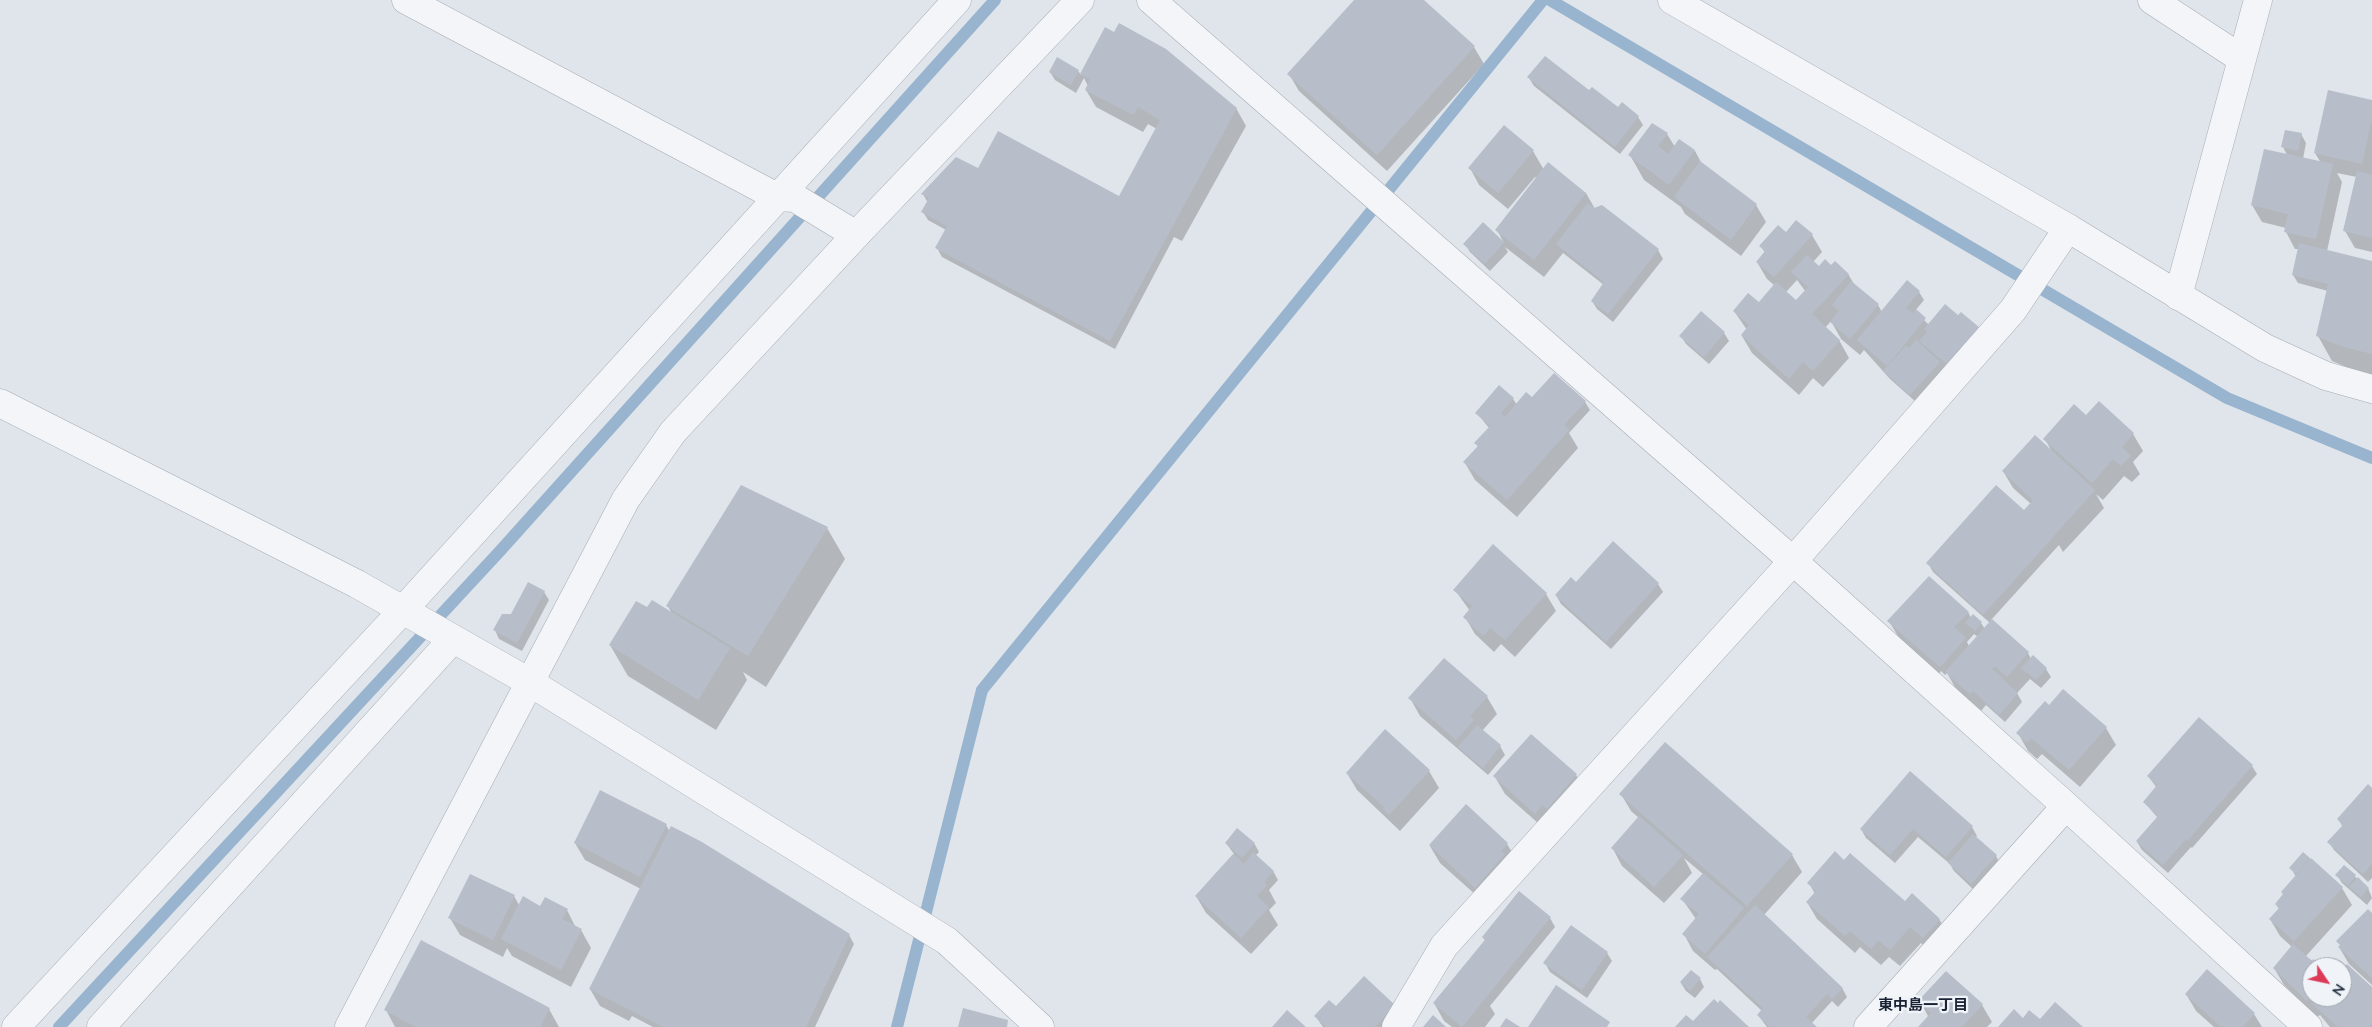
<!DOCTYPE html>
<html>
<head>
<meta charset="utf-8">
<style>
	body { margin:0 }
	#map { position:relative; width:2372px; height:1027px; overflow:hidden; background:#e0e5eb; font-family:Mulish,sans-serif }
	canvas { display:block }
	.north { position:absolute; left:2302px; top:957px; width:50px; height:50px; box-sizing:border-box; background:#f0f4f8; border:1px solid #a0a6b0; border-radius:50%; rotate:124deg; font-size:14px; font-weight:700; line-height:20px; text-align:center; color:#273244 }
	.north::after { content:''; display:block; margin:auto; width:18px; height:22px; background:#dc3a57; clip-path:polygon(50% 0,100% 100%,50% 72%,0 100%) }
</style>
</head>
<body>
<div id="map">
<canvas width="2372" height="1027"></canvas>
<div class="north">N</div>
</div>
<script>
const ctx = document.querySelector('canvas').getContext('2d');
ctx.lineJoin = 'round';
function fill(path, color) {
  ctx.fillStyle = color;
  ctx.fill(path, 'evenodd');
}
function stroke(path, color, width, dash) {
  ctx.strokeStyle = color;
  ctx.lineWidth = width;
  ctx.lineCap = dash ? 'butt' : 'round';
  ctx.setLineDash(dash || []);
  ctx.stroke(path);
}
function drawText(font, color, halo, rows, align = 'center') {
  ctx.font = font + ' Mulish,"Noto Sans JP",sans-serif';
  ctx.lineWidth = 4.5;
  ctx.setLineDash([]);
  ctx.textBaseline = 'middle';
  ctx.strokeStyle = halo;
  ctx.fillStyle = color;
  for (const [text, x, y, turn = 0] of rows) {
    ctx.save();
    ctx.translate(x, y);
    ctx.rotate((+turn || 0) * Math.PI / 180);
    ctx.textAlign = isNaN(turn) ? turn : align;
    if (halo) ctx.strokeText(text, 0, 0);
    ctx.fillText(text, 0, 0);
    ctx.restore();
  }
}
const shadow = new Path2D(`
	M 1356,0 L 1422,0 L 1474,47 L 1484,64 L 1387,171 L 1299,91 L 1289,74 Z
	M 1106,29 L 1236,108 L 1246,126 L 1182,241 L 1174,237 L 1115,349 L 942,257 L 937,248 L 946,230 L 928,220 L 923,212 L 928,203 L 923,194 L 978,170 L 1123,199 L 1157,129 L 1148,124 L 1143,132 L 1096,107 L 1086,90 L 1088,86 L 1084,78 L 1076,93 L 1055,80 L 1050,72 L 1078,71 L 1081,75 Z
	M 1529,78 L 1589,92 L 1619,109 L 1638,117 L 1643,125 L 1620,154 L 1534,86 Z
	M 2372,101 L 2372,252 L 2355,248 L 2345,231 L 2357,177 L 2337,173 L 2342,182 L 2327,251 L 2372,262 L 2372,375 L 2356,371 L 2332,361 L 2318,336 L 2328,291 L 2298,283 L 2293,275 L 2299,249 L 2295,249 L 2286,232 L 2286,228 L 2262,222 L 2252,205 L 2287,155 L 2283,147 L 2301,134 L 2306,143 L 2303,159 L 2321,163 L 2315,153 Z
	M 1652,125 L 1667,134 L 1675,147 L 1679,141 L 1695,151 L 1702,164 L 1756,205 L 1766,222 L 1741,256 L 1685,214 L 1681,207 L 1644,180 L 1630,155 Z
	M 1533,151 L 1544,170 L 1586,193 L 1595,209 L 1658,250 L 1663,259 L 1613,322 L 1597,309 L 1592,301 L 1604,285 L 1563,253 L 1544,277 L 1505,247 L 1508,252 L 1490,271 L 1470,252 L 1465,244 L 1483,224 L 1504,243 L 1497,230 L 1537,178 L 1535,177 L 1508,209 L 1479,185 L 1470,168 Z
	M 1786,234 L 1812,235 L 1822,252 L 1813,262 L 1819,268 L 1831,267 L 1848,274 L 1854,284 L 1878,305 L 1882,312 L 1919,292 L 1924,300 L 1915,311 L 1929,325 L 1958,317 L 1979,328 L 1916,402 L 1890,379 L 1864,350 L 1860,355 L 1841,339 L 1831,321 L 1825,328 L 1839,340 L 1849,358 L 1823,387 L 1813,378 L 1799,395 L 1752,353 L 1742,336 L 1747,330 L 1734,311 L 1759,304 L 1775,286 L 1767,279 L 1757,262 L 1765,253 L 1761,246 ZM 1797,280 L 1806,292 L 1797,302 L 1786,292 Z
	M 1724,333 L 1729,341 L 1709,364 L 1686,344 L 1681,336 Z
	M 1513,399 L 1517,405 L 1532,399 L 1585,402 L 1590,410 L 1569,433 L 1578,448 L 1517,517 L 1475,480 L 1465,463 L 1478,447 L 1476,443 L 1489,428 L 1477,413 Z
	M 2099,403 L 2133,434 L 2143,451 L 2133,462 L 2140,474 L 2132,482 L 2124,476 L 2103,500 L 2096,494 L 2104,508 L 2063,552 L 2059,545 L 1991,620 L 2028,653 L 2031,659 L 2046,669 L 2051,677 L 2041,688 L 2030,679 L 2017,693 L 2022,702 L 2005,722 L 1986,705 L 1981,711 L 1956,689 L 1947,673 L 1945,675 L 1941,671 L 1939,674 L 1899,638 L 1889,621 L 1968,612 L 1971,618 L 1973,615 L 1981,623 L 1985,629 L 1990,623 L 1933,572 L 1928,563 L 2027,515 L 2031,504 L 2013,488 L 2003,471 L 2051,450 L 2045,439 L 2086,417 ZM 1974,634 L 1978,637 L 1969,646 L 1967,642 Z
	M 827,528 L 845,559 L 766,687 L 743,672 L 747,680 L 716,730 L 628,676 L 610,645 L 672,614 L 668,606 Z
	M 1493,546 L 1546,594 L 1556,611 L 1515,657 L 1501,644 L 1494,652 L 1475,634 L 1465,617 L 1470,611 L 1455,590 Z
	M 1576,583 L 1658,584 L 1663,592 L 1611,649 L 1561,604 L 1556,595 Z
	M 544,592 L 549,600 L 522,651 L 499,639 L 495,630 Z
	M 2063,691 L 2106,728 L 2116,745 L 2080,787 L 2042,754 L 2037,759 L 2028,751 L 2018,733 L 2049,707 Z
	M 1487,697 L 1497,714 L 1482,731 L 1500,746 L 1505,755 L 1488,775 L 1420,716 L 1410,698 Z
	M 1385,731 L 1429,771 L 1439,788 L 1400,831 L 1357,790 L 1347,773 Z
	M 1665,744 L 1792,855 L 1802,872 L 1764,915 L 1842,988 L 1847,997 L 1838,1007 L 1832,1001 L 1811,1024 L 1815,1027 L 1767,1027 L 1758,1015 L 1762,1011 L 1717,969 L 1715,970 L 1693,951 L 1684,934 L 1696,919 L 1682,899 L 1703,874 L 1684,858 L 1692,873 L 1664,903 L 1622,866 L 1613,849 L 1639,818 L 1631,811 L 1621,794 Z
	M 2252,766 L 2257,774 L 2192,848 L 2191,847 L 2168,873 L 2142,850 L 2137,842 L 2158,818 L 2144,802 L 2157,788 L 2148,776 Z
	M 1911,773 L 1972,827 L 1977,836 L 1975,838 L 1996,856 L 2000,864 L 1976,892 L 1954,871 L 1950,864 L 1918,837 L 1895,863 L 1866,838 L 1861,829 Z
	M 1576,775 L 1586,792 L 1546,830 L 1505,794 L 1495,777 Z
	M 2372,789 L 2372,878 L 2368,882 L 2334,850 L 2329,842 L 2343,827 L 2338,819 Z
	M 666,825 L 670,832 L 849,935 L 854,944 L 815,1027 L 653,1027 L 632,1016 L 629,1021 L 600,1006 L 590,989 L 641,889 L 585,860 L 575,843 Z
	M 1226,843 L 1254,843 L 1259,852 L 1255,856 L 1273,871 L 1278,880 L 1269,890 L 1276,903 L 1269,910 L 1278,925 L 1251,954 L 1206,913 L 1196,896 L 1234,854 Z
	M 1507,844 L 1517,861 L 1486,904 L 1440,863 L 1430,846 Z
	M 2309,858 L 2342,888 L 2352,905 L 2306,956 L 2320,967 L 2312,967 L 2312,997 L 2342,997 L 2342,972 L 2372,989 L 2372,1027 L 2330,1027 L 2320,1015 L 2317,1017 L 2284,985 L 2274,968 L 2292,947 L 2280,936 L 2270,919 L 2279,909 L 2276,904 L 2296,877 L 2291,868 Z
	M 1844,861 L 1905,903 L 1939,919 L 1949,936 L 1933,954 L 1921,943 L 1900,966 L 1889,957 L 1881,965 L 1860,947 L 1855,953 L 1817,919 L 1807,902 L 1815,894 L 1809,883 Z
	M 2344,867 L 2368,888 L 2372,898 L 2367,905 L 2342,883 L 2337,875 Z
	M 1519,893 L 1550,918 L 1555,927 L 1490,1006 L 1495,1014 L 1485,1027 L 1452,1027 L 1444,1021 L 1434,1003 L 1485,940 L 1483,937 Z
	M 514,896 L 519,905 L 567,910 L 576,928 L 581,930 L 591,948 L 571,987 L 512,956 L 507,948 L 503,957 L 460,935 L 450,918 Z
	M 2372,915 L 2372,985 L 2349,964 L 2339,947 Z
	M 1607,953 L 1612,961 L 1587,998 L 1550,972 L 1545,963 Z
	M 1700,979 L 1704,987 L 1695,998 L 1686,991 L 1681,983 Z
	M 2186,994 L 2254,1014 L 2262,1027 L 2214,1027 L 2196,1011 Z
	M 1920,1001 L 1982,1005 L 1992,1022 L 1987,1027 L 1919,1027 L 1928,1016 Z
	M 1394,1005 L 1387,1027 L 1323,1027 L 1316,1017 L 1336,1008 Z
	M 549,1009 L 559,1027 L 395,1027 L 386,1010 Z`);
const stream = new Path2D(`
	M 1550,0 L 2227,398 L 2372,458
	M 59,1027 L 500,551 L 995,0
	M 897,1027 L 982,690 L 1543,0`);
const building = new Path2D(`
	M 1354,0 L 1424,0 L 1475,46 L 1377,155 L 1287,74 Z
	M 1119,23 L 1166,49 L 1237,108 L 1110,341 L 935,248 L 947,226 L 921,212 L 929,198 L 921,194 L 956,157 L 978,168 L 998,131 L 1119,196 L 1160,120 L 1138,107 L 1133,115 L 1085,90 L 1090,79 L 1080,74 L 1105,27 L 1114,32 Z
	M 1545,56 L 1589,90 L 1592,87 L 1618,107 L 1622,102 L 1639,116 L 1615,147 L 1527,77 Z
	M 1057,57 L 1079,70 L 1071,85 L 1049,72 Z
	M 2328,90 L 2372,100 L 2372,118 L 2362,164 L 2314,153 Z
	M 1652,123 L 1668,133 L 1658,146 L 1668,154 L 1679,139 L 1695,150 L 1669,185 L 1628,155 Z
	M 1504,125 L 1534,150 L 1498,193 L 1468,168 Z
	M 2285,130 L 2302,133 L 2298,151 L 2281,147 Z
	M 2264,149 L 2333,164 L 2316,239 L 2284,232 L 2288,214 L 2251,205 Z
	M 1700,161 L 1757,204 L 1731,240 L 1674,197 Z
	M 1548,162 L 1586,193 L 1534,260 L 1495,230 Z
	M 2357,171 L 2372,175 L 2372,238 L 2343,231 Z
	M 1588,203 L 1594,208 L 1602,205 L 1659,249 L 1608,314 L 1591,301 L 1604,282 L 1556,244 Z
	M 1796,220 L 1813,234 L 1774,277 L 1756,262 L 1765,251 L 1759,246 L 1778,225 L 1786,232 Z
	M 1483,222 L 1504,242 L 1485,264 L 1463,244 Z
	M 2299,243 L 2372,261 L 2372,354 L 2341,346 L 2316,336 L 2328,284 L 2292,275 Z
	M 1807,255 L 1819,266 L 1825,259 L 1831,265 L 1835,261 L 1849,274 L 1812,314 L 1840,340 L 1813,371 L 1803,362 L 1789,379 L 1741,335 L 1749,325 L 1733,311 L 1748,293 L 1759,302 L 1776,282 L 1796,300 L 1808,287 L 1791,272 Z
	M 1907,280 L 1920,291 L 1906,308 L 1913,313 L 1916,309 L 1926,318 L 1887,366 L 1857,340 Z
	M 1851,281 L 1879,304 L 1850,339 L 1830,322 L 1839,311 L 1832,305 Z
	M 1945,304 L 1958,315 L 1961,312 L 1980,328 L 1948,365 L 1919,341 L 1927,332 L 1924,329 Z
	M 1701,311 L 1725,332 L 1704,357 L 1679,336 Z
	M 1916,340 L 1940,362 L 1910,395 L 1883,371 L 1906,346 L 1909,348 Z
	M 1554,373 L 1586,401 L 1564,425 L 1569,430 L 1507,500 L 1463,462 L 1478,446 L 1474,443 L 1490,426 L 1475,413 L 1499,385 L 1514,398 L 1501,413 L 1505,417 L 1526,392 L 1532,397 Z
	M 2099,401 L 2134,433 L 2122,447 L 2131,456 L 2121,466 L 2113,459 L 2092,483 L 2043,439 L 2074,404 L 2086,415 Z
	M 2035,435 L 2095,490 L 1983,615 L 1926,563 L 1996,485 L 2024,510 L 2033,500 L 2002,471 Z
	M 741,485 L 828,527 L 748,656 L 666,606 Z
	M 1613,541 L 1659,583 L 1606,642 L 1555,595 L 1571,577 L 1576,582 Z
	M 1493,544 L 1547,593 L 1505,640 L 1490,628 L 1483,636 L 1463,617 L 1472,606 L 1453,590 Z
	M 1929,576 L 1969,612 L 1954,627 L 1966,638 L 1940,667 L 1887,621 Z
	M 528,582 L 545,591 L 517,643 L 493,630 L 502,614 L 511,614 Z
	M 652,600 L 730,648 L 698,700 L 609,645 L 636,601 L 647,607 Z
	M 1973,614 L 1982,622 L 1975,631 L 1965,623 Z
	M 1992,619 L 2029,652 L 2007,677 L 1995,666 L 1992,669 L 2018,693 L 1999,715 L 1973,691 L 1970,694 L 1945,672 Z
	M 2033,655 L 2047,668 L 2036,680 L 2021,668 Z
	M 1444,658 L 1488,696 L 1470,716 L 1474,720 L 1456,740 L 1408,698 Z
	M 2063,689 L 2107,727 L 2069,770 L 2031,738 L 2027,743 L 2016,733 L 2045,701 L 2049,705 Z
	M 2199,717 L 2253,765 L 2187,841 L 2186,839 L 2163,865 L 2136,841 L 2158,816 L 2143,802 L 2157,785 L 2147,776 Z
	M 1477,725 L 1501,745 L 1483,768 L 1458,747 Z
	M 1385,729 L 1430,770 L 1389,815 L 1383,809 L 1384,807 L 1346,773 Z
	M 1531,734 L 1577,774 L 1547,809 L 1542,805 L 1535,814 L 1493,776 Z
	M 1665,742 L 1793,854 L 1747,906 L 1619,794 Z
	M 1910,771 L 1973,826 L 1946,857 L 1913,829 L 1890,855 L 1860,829 Z
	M 2368,784 L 2372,788 L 2372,864 L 2363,874 L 2327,842 L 2343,825 L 2337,819 Z
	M 600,790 L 667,824 L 640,877 L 574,843 Z
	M 1466,804 L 1508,843 L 1501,851 L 1505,854 L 1475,888 L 1429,845 Z
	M 1639,816 L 1683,855 L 1654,887 L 1611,848 Z
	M 671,826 L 702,842 L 850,934 L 806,1027 L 663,1027 L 589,989 Z
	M 1237,828 L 1255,843 L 1242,858 L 1225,843 Z
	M 1973,834 L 1997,855 L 1971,884 L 1948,863 Z
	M 1835,851 L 1844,860 L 1850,853 L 1905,901 L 1912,893 L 1940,919 L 1923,938 L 1910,927 L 1890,950 L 1878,940 L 1871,949 L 1850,931 L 1845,936 L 1806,902 L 1816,891 L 1807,883 Z
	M 1253,852 L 1274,871 L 1264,882 L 1267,885 L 1257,896 L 1269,907 L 1241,938 L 1195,896 L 1233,854 L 1244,864 Z
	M 2303,852 L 2310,858 L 2296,874 L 2289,868 Z
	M 2311,858 L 2343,887 L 2294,941 L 2269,919 L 2279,908 L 2275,904 L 2283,894 L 2281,892 Z
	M 2344,865 L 2356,875 L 2348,886 L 2335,875 Z
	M 1703,873 L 1744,908 L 1705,954 L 1682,934 L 1699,914 L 1680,899 Z
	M 470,874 L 515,895 L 493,940 L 448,918 Z
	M 2358,877 L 2369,888 L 2361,897 L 2349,887 Z
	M 1519,891 L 1551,917 L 1462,1027 L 1433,1003 L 1485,940 L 1482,937 Z
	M 523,896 L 540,906 L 545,897 L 568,909 L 562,919 L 582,929 L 561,970 L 501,939 Z
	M 1755,905 L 1843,988 L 1832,999 L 1827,994 L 1806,1017 L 1817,1027 L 1770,1027 L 1757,1015 L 1763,1008 L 1707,957 Z
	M 2368,909 L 2372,913 L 2372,978 L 2338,947 L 2340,945 L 2336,941 Z
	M 1571,925 L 1608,952 L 1582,990 L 1543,963 Z
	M 421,940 L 550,1008 L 540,1027 L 416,1027 L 384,1010 Z
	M 2293,944 L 2312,961 L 2313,959 L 2323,967 L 2312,967 L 2312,995 L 2307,1001 L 2273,968 Z
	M 2347,964 L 2372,987 L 2372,1024 L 2369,1027 L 2338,1027 L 2311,1003 L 2317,997 L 2342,997 L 2342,970 Z
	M 2207,969 L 2255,1013 L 2243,1027 L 2221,1027 L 2185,994 Z
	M 1691,970 L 1701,978 L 1690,991 L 1680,982 Z
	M 1946,971 L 1983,1004 L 1962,1027 L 1918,1027 L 1931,1013 L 1918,1001 Z
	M 1364,976 L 1395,1005 L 1375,1027 L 1326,1027 L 1314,1016 L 1329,1000 L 1336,1006 Z
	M 1556,985 L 1610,1022 L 1607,1027 L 1528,1027 Z
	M 1714,999 L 1718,1003 L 1720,1000 L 1749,1027 L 1675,1027 L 1686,1015 L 1693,1021 Z
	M 2055,1002 L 2083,1027 L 1998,1027 L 2014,1009 L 2023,1018 L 2029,1010 L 2040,1019 Z
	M 963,1008 L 1008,1020 L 1007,1027 L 958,1027 Z
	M 1287,1010 L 1306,1027 L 1272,1027 Z
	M 1433,1015 L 1446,1027 L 1423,1027 Z
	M 1506,1018 L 1520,1027 L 1500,1027 Z`);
const minor = new Path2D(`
	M 406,0 L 777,197 L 795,198 L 856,235
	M 1151,0 L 1793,561 L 2066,806 L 2308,1027
	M 2152,0 L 2242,59
	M 2178,296 L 2258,0
	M 0,403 L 357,584 L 531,683 L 947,941 L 1040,1027
	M 16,1027 L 403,610 L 957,0
	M 101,1027 L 453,639
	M 1396,1027 L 1444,946 L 1793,561 L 2013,310 L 2068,228
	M 1868,1027 L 2066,806`);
const tertiary = new Path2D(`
	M 1672,0 L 2068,228 L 2265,348 L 2326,376 L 2372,389
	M 349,1027 L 626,499 L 673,432 L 856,235 L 1080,0`);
const neighbourhoodNames = [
	["東中島一丁目",1923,1005]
];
fill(shadow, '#0003');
stroke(stream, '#98b4ce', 12);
fill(building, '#b7bec9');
stroke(minor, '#a5acb6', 29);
stroke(tertiary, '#a5acb6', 29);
stroke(minor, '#f4f5f8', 28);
stroke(tertiary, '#f4f5f8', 28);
drawText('bold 15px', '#192335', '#f0f4f8', neighbourhoodNames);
</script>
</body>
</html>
